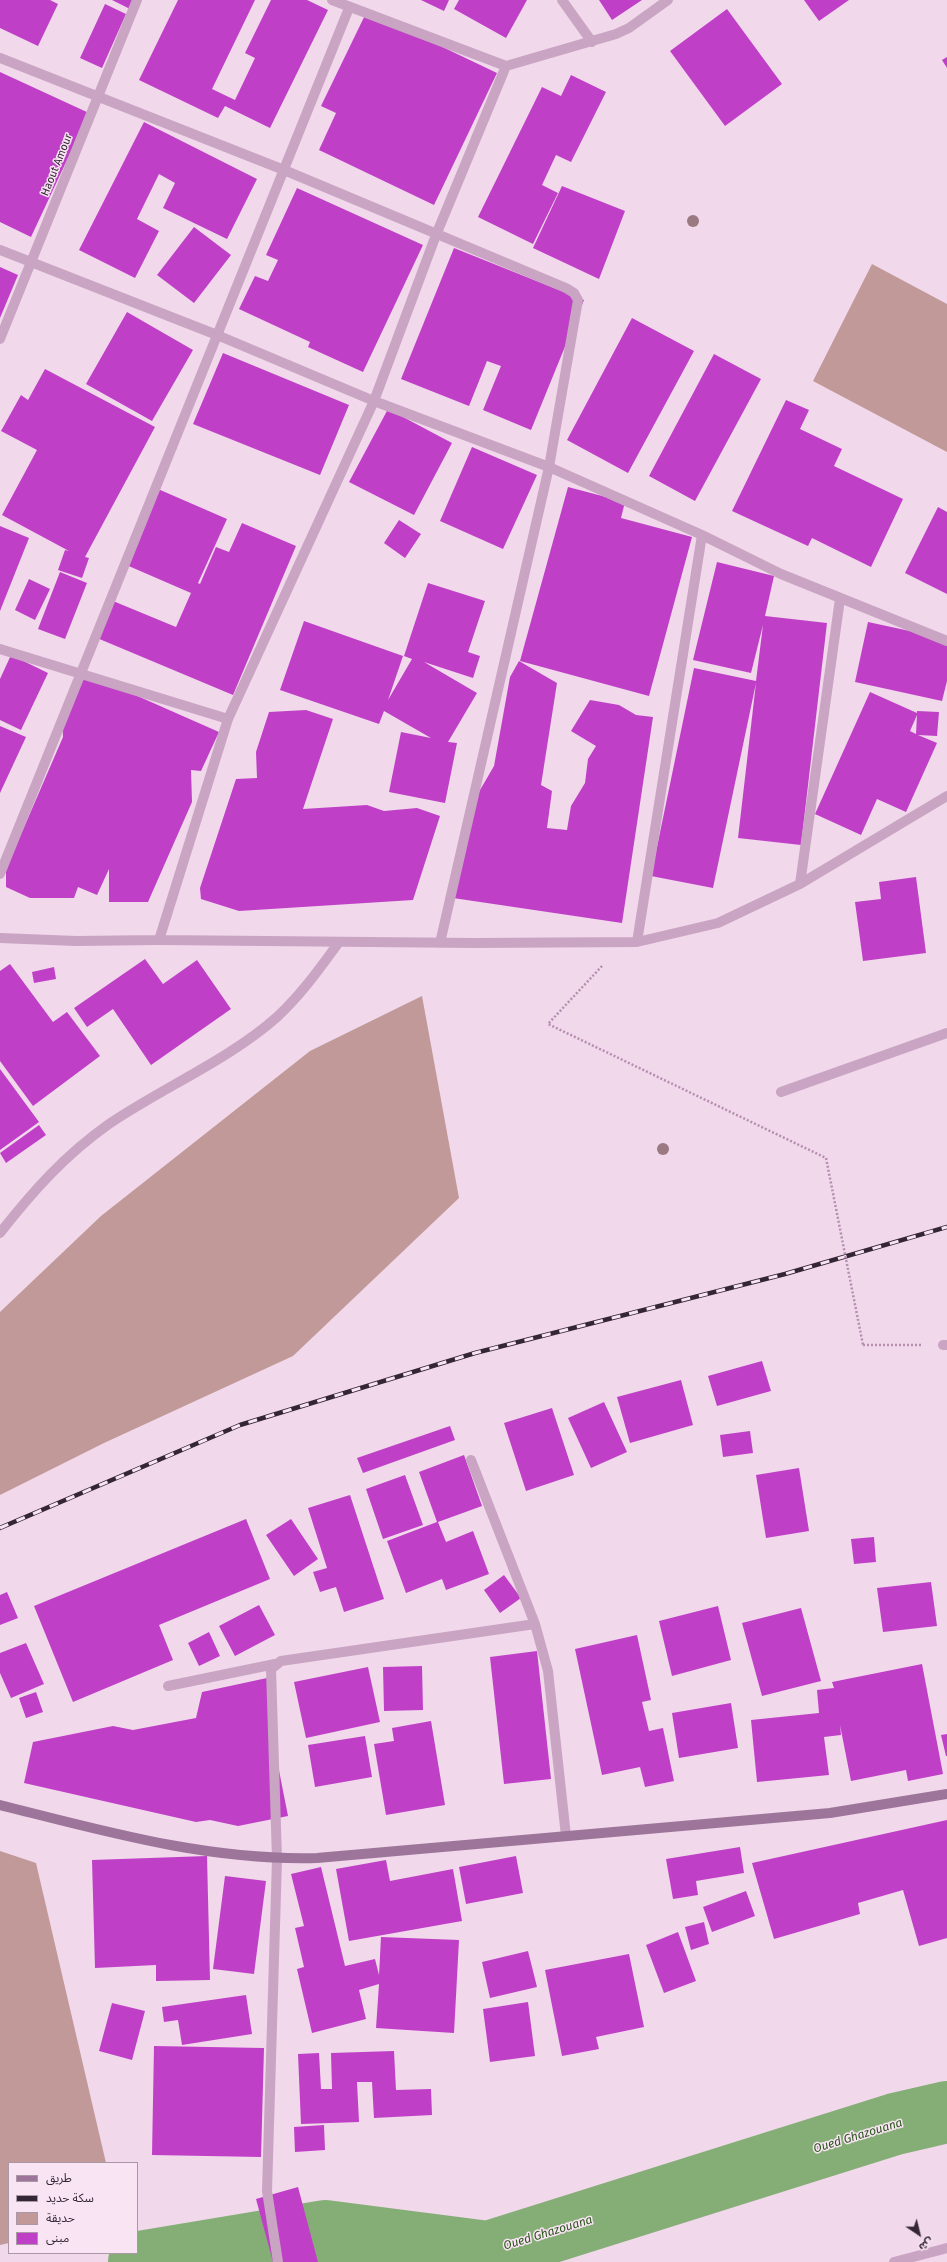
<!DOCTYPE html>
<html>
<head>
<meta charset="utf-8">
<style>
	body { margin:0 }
	#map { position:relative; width:947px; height:2262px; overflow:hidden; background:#f1d8eb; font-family:"Fira Sans","Noto Sans Arabic",sans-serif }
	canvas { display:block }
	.legend { position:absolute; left:8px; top:2162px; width:130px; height:92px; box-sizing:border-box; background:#f9e4f4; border:1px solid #aa98a7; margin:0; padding:5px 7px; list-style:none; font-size:12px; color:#342634 }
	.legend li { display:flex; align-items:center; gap:8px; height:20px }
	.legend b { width:20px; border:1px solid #aa98a7 }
	.north { position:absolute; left:899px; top:2214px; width:40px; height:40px; -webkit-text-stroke:3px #f9e4f4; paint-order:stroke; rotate:145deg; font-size:11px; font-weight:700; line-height:16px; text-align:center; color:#342634 }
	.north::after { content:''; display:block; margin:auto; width:14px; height:18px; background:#342634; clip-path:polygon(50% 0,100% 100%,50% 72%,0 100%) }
</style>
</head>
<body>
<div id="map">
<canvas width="947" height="2262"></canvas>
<ul class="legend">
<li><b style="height:5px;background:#9d759a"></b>طريق</li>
<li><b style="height:5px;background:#342634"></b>سكة حديد</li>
<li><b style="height:11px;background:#c09998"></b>حديقة</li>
<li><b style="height:11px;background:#bf40c7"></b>مبنى</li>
</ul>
<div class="north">ش</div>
</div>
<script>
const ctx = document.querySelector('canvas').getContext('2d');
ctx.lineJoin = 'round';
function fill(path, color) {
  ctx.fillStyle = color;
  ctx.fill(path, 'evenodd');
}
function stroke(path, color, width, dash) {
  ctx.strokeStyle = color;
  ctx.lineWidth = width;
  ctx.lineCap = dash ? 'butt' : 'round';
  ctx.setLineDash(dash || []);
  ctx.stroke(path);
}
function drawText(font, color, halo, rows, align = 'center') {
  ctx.font = font + ' "Fira Sans",sans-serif';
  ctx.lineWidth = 3;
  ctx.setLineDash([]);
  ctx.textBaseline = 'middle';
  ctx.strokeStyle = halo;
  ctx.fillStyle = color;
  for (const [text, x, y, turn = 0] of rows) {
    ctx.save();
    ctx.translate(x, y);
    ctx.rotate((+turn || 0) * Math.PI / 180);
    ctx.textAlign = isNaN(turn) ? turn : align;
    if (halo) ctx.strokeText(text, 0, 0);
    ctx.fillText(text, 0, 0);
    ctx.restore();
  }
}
const green = new Path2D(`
	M 872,264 L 947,304 L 947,452 L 813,381 Z
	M 422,996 L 459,1198 L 293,1356 L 104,1443 L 0,1495 L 0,1312 L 101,1216 L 310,1051 Z
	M 0,1851 L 36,1863 L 106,2163 L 9,2163 L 9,2243 L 0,2245 Z`);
const river = new Path2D(`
	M 139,2262 L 325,2231 L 488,2252 L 895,2124 L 947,2112`);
const building = new Path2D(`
	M 0,0 L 50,0 L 58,4 L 38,46 L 0,28 Z
	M 112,0 L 136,0 L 132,10 Z
	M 178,0 L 255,0 L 212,89 L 235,100 L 255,58 L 245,53 L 271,0 L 307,0 L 328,10 L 270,128 L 225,106 L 218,118 L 139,80 Z
	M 421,0 L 449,0 L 444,11 Z
	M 459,0 L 527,0 L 506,38 L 454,9 Z
	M 599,0 L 642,0 L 612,20 Z
	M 804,0 L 849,0 L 819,21 Z
	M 105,4 L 126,14 L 102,68 L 80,58 Z
	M 727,9 L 782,84 L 725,126 L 670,51 Z
	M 367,11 L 497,73 L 434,205 L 319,150 L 336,113 L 321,106 Z
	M 947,57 L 947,68 L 942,60 Z
	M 0,72 L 89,113 L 31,237 L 0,222 Z
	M 571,75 L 606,92 L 571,162 L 556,155 L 542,185 L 558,193 L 533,244 L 478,217 L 542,87 L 561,96 Z
	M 144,122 L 257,179 L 227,239 L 163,208 L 175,183 L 159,174 L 137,219 L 159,231 L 135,278 L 79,250 Z
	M 562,186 L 625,211 L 599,279 L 533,248 Z
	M 297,188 L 423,245 L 363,372 L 308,347 L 310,342 L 239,309 L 255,276 L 268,281 L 278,260 L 266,255 Z
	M 194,227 L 231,255 L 194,303 L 157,275 Z
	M 454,248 L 584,300 L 531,430 L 483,410 L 501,366 L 487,361 L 469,406 L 401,379 Z
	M 0,267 L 18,275 L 0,318 Z
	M 127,312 L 193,350 L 152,421 L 86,384 Z
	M 632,318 L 694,351 L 628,473 L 567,440 Z
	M 223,353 L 349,405 L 320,475 L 193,424 Z
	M 714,354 L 761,379 L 695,501 L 649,476 Z
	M 45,369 L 155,427 L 85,557 L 89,558 L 82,578 L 58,570 L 65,550 L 69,551 L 2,515 L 37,450 L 1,431 L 21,395 L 28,400 Z
	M 786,400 L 809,410 L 800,429 L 842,449 L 834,466 L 903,499 L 871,567 L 812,538 L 808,546 L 732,511 Z
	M 388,409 L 452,443 L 414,515 L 349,482 Z
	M 472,447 L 537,475 L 503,549 L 440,521 Z
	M 568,487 L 625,502 L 621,518 L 692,537 L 649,696 L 520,661 Z
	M 158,489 L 227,519 L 198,583 L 200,584 L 216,547 L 229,552 L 242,523 L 296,546 L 233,695 L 97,638 L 113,601 L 176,627 L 191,593 L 124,564 Z
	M 938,507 L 947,512 L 947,594 L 905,573 Z
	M 399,520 L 421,534 L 405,558 L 384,543 Z
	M 0,526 L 29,538 L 0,611 Z
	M 717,562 L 774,576 L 765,616 L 827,623 L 801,845 L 738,838 L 756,683 L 713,888 L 651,876 L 694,668 L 756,681 L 763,625 L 751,673 L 693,660 Z
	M 60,572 L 87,583 L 65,639 L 38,629 Z
	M 29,579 L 50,589 L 35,620 L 15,610 Z
	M 428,583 L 485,601 L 468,652 L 480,656 L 473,678 L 424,662 L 477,693 L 448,742 L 457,743 L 445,803 L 389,792 L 401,732 L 431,738 L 384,711 L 379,724 L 280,690 L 304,621 L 403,656 L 388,700 L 412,659 L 404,656 Z
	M 868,622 L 947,639 L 947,681 L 942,701 L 855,682 Z
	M 11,655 L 48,673 L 21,730 L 0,720 L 0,679 Z
	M 519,661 L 557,683 L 541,785 L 552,791 L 547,828 L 567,830 L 571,806 L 585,783 L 588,759 L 596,746 L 571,731 L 590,700 L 619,705 L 636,715 L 653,717 L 622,923 L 453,898 L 466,814 L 494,766 L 510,677 Z
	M 83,672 L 219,732 L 201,771 L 191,770 L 192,802 L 148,902 L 109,902 L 109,869 L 97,895 L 78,887 L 74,898 L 30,898 L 6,887 L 6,869 L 63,737 L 62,716 Z
	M 870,692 L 917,713 L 917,711 L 939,712 L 937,736 L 918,735 L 937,743 L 906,812 L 877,799 L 861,835 L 815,814 ZM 917,715 L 916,734 L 910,731 Z
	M 306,710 L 333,719 L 303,809 L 367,805 L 384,811 L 417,808 L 440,816 L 413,900 L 239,911 L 201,899 L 200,888 L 236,779 L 257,778 L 256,752 L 269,712 Z
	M 0,726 L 26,737 L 0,793 Z
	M 916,877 L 926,953 L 863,961 L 855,902 L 881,899 L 879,882 Z
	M 145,959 L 163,984 L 197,960 L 231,1009 L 151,1065 L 113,1009 L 87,1027 L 74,1008 Z
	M 10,964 L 53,1022 L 67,1012 L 100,1056 L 33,1106 L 0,1061 L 0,971 Z
	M 54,967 L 56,979 L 34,983 L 32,972 Z
	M 0,1069 L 39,1122 L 0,1150 Z
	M 39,1125 L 46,1135 L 6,1163 L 0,1153 Z
	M 762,1361 L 771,1391 L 717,1406 L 708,1376 Z
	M 681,1380 L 693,1425 L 630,1443 L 617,1397 Z
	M 604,1402 L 627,1452 L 591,1468 L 568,1418 Z
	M 552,1408 L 574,1475 L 526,1491 L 504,1423 Z
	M 450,1426 L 455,1440 L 363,1473 L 357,1458 Z
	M 750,1431 L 753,1453 L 723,1457 L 720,1435 Z
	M 464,1455 L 482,1506 L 438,1522 L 446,1542 L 473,1531 L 489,1574 L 446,1590 L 442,1579 L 406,1593 L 387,1541 L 437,1522 L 419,1472 Z
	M 799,1468 L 809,1531 L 766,1538 L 756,1475 Z
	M 405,1475 L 423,1525 L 383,1539 L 366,1489 Z
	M 350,1495 L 384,1599 L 344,1612 L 336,1587 L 320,1592 L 313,1572 L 327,1568 L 308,1508 Z
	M 246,1519 L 270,1579 L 159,1625 L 173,1660 L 73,1702 L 34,1606 Z
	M 291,1519 L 318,1559 L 294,1576 L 266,1535 Z
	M 874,1537 L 876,1562 L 854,1564 L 851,1539 Z
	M 504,1575 L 521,1598 L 500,1613 L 484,1590 Z
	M 931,1582 L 937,1626 L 883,1632 L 877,1588 Z
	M 7,1592 L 18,1618 L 0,1625 L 0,1595 Z
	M 259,1605 L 275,1635 L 235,1656 L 219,1626 Z
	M 718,1606 L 731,1660 L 672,1676 L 659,1621 Z
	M 801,1608 L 821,1681 L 762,1696 L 742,1623 Z
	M 209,1632 L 220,1656 L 199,1666 L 188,1643 Z
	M 637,1635 L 651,1700 L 642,1702 L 649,1731 L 663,1728 L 674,1781 L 645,1787 L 640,1767 L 602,1775 L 575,1649 Z
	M 26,1643 L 44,1684 L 11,1698 L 0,1673 L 0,1653 Z
	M 537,1651 L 551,1779 L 504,1784 L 490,1657 Z
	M 922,1664 L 943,1774 L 908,1781 L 906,1770 L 851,1781 L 840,1725 L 841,1735 L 824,1737 L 829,1775 L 757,1782 L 751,1720 L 819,1713 L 817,1690 L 834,1688 L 832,1682 Z
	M 422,1666 L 423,1710 L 384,1711 L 383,1667 Z
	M 368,1667 L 380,1722 L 306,1738 L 294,1682 Z
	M 267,1678 L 273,1740 L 288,1816 L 238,1826 L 210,1820 L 196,1822 L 24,1783 L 33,1742 L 113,1726 L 133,1730 L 196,1718 L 202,1692 Z
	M 36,1692 L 43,1712 L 26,1718 L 19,1698 Z
	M 731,1703 L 738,1748 L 679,1758 L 672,1713 Z
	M 431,1721 L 445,1805 L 386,1815 L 374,1744 L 394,1741 L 392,1728 Z
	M 947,1734 L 947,1756 L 946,1756 L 941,1735 Z
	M 365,1736 L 372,1777 L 315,1787 L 308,1745 Z
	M 947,1820 L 947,1938 L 919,1946 L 903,1890 L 858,1903 L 860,1914 L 774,1939 L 752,1863 Z
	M 740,1847 L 744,1873 L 696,1881 L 698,1895 L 673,1899 L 666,1859 Z
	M 207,1856 L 210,1980 L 156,1981 L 156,1965 L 95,1968 L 92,1860 Z
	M 516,1856 L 523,1893 L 466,1904 L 459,1867 Z
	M 386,1860 L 390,1881 L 453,1869 L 462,1921 L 349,1941 L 336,1869 Z
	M 321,1867 L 345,1966 L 375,1959 L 379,1975 L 381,1937 L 459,1940 L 454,2033 L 376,2028 L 379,1984 L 359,1990 L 366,2019 L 312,2033 L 297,1969 L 304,1967 L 295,1928 L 304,1926 L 291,1874 Z
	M 225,1876 L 266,1881 L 254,1974 L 213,1969 Z
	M 746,1891 L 755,1916 L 712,1932 L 703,1907 Z
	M 704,1922 L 709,1944 L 691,1950 L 685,1927 Z
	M 678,1932 L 696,1981 L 664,1993 L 646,1945 Z
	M 528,1951 L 537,1987 L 490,1998 L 482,1962 Z
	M 629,1954 L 644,2027 L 596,2037 L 599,2049 L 562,2056 L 545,1970 Z
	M 246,1995 L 252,2034 L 182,2045 L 178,2020 L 164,2022 L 162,2007 Z
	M 528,2002 L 535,2056 L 490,2062 L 483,2009 Z
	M 112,2003 L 145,2011 L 132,2060 L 99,2051 Z
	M 154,2046 L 264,2048 L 261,2157 L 152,2155 Z
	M 394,2051 L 396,2090 L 431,2089 L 432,2115 L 374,2118 L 372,2082 L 357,2082 L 359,2122 L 301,2124 L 298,2054 L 319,2053 L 321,2089 L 332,2089 L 331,2053 Z
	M 324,2125 L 325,2150 L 295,2152 L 294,2127 Z
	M 298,2187 L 318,2262 L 273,2262 L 256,2199 Z`);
const path = new Path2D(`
	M 602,966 L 548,1024 L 826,1158
	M 863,1345 L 921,1345`);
const minor = new Path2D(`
	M 332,0 L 506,66
	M 562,0 L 592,42
	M 0,58 L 284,170 L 566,288 L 574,293 L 578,300 L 549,467 L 440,943
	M 0,250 L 217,335 L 374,401 L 549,467 L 702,535 L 781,574 L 947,641
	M 0,339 L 137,0
	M 0,649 L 228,719
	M 0,874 L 349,8
	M 800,884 L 840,599
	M 0,938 L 76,941 L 159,940 L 474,943 L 637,942 L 718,923 L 800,884 L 947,796
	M 159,940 L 228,719 L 374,401 L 436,235 L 506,66 L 616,34 L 629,28 L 668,0
	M 637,942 L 702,535
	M 781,1092 L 947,1033
	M 0,1233 C 33,1191 65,1155 109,1124 C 162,1088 230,1059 277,1017 C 301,995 320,968 339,942
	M 943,1345 L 947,1345
	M 471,1460 L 535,1624 L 548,1671 L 566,1836
	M 168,1686 L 275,1664
	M 278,2262 L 267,2191 L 277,1859 L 271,1669 L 281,1661 L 535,1624
	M 894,2262 L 947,2248`);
const secondary = new Path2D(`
	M 0,1805 C 104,1831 208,1861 317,1858 L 830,1813 L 947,1794`);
const rail = new Path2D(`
	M 0,1528 L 240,1425 L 475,1353 L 785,1274 L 947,1227`);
const pathBridge = new Path2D(`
	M 826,1158 L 863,1345`);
const trees = [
	[693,221],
	[663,1149]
];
const streetNames = [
	["Haout Amour",57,165,-68]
];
const waterNames = [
	["Oued Ghazouana",858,2136,-17],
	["Oued Ghazouana",548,2233,-17]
];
fill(green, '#c09998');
stroke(river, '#85ae77', 62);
fill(building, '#bf40c7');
stroke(path, '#b58eb0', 2.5, [2, 2]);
stroke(minor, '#c9a4c3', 10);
stroke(secondary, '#9d759a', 10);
stroke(rail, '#342634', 4.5);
stroke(rail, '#f9e4f4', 3, [9]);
stroke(pathBridge, '#b58eb0', 2.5, [2, 2]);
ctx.fillStyle = '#9a7980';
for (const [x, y] of trees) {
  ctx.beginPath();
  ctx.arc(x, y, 6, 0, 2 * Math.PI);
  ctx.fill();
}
drawText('11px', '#342634', '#f9e4f4', streetNames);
drawText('italic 12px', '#29561b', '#f9e4f4', waterNames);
</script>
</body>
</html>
